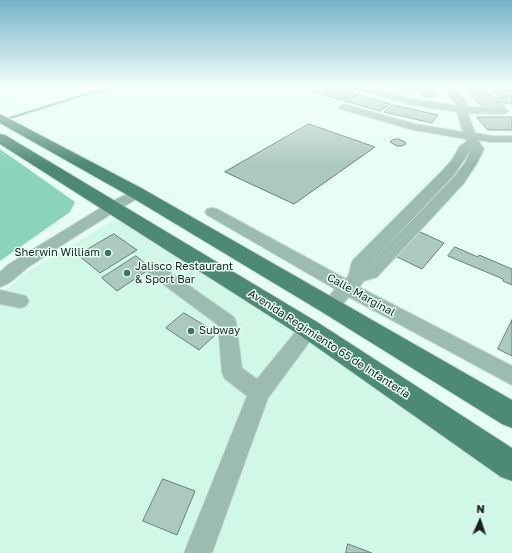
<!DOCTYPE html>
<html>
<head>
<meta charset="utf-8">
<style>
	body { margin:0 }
	#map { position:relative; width:512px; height:553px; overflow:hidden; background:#e6fef4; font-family:"Golos Text",sans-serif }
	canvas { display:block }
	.north { position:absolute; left:460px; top:501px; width:40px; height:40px; -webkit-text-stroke:3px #e6fef4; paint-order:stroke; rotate:3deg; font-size:11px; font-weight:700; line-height:16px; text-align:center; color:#18231e }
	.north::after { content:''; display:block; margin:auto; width:14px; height:18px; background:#18231e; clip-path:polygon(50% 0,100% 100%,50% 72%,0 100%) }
</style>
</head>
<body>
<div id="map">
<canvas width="512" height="553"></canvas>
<div class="north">N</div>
</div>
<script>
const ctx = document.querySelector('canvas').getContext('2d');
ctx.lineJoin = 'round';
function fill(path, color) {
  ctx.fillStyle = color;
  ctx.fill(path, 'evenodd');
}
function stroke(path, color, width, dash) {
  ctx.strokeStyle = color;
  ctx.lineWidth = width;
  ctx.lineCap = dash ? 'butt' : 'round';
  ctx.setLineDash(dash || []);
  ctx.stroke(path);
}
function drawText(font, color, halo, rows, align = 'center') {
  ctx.font = font + ' "Golos Text",sans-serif';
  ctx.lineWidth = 3;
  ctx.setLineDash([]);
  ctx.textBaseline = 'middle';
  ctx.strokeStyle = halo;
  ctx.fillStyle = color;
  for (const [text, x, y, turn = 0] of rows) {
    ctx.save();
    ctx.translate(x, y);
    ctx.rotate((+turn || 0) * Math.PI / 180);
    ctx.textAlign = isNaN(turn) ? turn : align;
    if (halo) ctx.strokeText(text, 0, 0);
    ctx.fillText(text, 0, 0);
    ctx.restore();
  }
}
const built = new Path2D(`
	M 121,216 L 512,468 L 512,553 L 0,553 L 0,295 L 28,271 Z`);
const forest = new Path2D(`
	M 0,149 L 75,202 L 70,212 L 0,261 Z`);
const stream = new Path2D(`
	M 0,121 L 90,93 L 117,88`);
const building = new Path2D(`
	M 308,88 L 338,88 L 354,93 L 342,100 L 306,89 Z
	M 396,88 L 405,88 L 410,93 L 400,93 Z
	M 416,88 L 430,88 L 438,96 L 424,97 Z
	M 463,88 L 482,88 L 505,107 L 484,108 Z
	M 499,90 L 511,90 L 512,96 L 500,96 L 494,91 L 500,91 Z
	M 357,94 L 390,104 L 380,111 L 345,101 Z
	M 512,97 L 512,103 L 504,103 L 497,98 Z
	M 393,105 L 438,115 L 432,123 L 384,112 Z
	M 477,117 L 512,117 L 512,130 L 488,130 Z
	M 309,124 L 375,147 L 294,204 L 225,172 Z
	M 398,139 L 405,142 L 406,144 L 402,146 L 397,146 L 390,142 L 392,140 Z
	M 416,230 L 444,243 L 422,269 L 393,255 Z
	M 114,234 L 137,250 L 100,273 L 78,255 Z
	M 455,247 L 478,257 L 479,255 L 512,269 L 512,285 L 503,281 L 503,279 L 448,256 Z
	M 136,256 L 151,268 L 117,291 L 102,278 Z
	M 184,313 L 217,333 L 199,350 L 166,328 Z
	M 512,320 L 512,356 L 498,349 Z
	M 163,479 L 195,491 L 177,535 L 143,521 Z
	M 348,544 L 372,553 L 346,553 Z`);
const minor = new Path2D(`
	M 354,88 L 368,88 L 413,99 L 457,106 L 444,88 L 454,88 L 466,102 L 467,107 L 504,108 L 509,111 L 504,114 L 468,113 L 475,133 L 492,136 L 512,136 L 512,142 L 491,142 L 478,140 L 484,149 L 477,163 L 464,183 L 377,277 L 364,281 L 359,287 L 512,366 L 512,385 L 349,297 C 341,306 336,315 324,311 L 321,306 L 335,289 L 207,215 L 205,212 L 207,209 L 212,208 L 217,209 L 346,279 C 351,273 349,267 353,260 L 443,170 L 452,160 L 460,146 L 467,141 L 466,139 L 414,130 L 340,109 L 339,107 L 344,104 L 415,124 L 463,132 L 457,112 L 413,105 L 356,90 ZM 472,148 L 465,163 L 454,177 L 367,267 L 453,176 Z
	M 137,189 L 142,190 L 144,193 L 142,196 C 103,218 67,242 30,266 C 20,273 11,284 0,287 L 0,272 L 9,264 L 107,204 Z
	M 155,264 L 161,266 L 234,317 L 236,322 L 242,368 L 257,379 L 302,324 L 309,321 L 316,324 L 319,329 L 268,398 L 212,553 L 184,553 L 247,396 L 225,379 L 222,373 L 218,325 L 149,274 L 147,270 L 149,266 Z
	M 0,290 L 26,296 L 29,301 L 26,306 L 20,308 L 0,304 Z`);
const major = new Path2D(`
	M 0,114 L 143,189 L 512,400 L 512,428 L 502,424 L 322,312 L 131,197 L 0,123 Z
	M 0,134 L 5,135 L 317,322 L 512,448 L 512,481 L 501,477 L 301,336 L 0,144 Z`);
const markers = [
	[108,253,4,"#397561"],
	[127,273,4,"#397561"],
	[191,331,4,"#397561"]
];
const poiNames = [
	["Sherwin William",100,253,"right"],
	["Jalisco Restaurant",135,267],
	["& Sport Bar",135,280],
	["Subway",199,331]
];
const streetNames = [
	["Calle Marginal",361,295,29],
	["Avenida Regimiento 65 de Infantería",329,344,33]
];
fill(built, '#d1f7e7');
fill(forest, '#8ad5b9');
stroke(stream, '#66b196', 2.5);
fill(building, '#acc9bd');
stroke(building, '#668176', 1);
stroke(minor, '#c5dbd2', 2);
stroke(major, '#c5dbd2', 2);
fill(minor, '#9dbcb0');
fill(major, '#4d8a74');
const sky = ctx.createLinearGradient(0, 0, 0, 165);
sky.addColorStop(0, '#74b3c7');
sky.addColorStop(0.53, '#f4fffa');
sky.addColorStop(1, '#f4fffa00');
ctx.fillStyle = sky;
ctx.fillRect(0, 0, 512, 165);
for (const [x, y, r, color] of markers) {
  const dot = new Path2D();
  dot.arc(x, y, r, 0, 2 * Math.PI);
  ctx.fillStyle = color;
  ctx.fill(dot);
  stroke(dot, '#e6fef4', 1.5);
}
drawText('11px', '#18231e', '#e6fef4', poiNames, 'left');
drawText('11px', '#18231e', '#e6fef4', streetNames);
</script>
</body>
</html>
